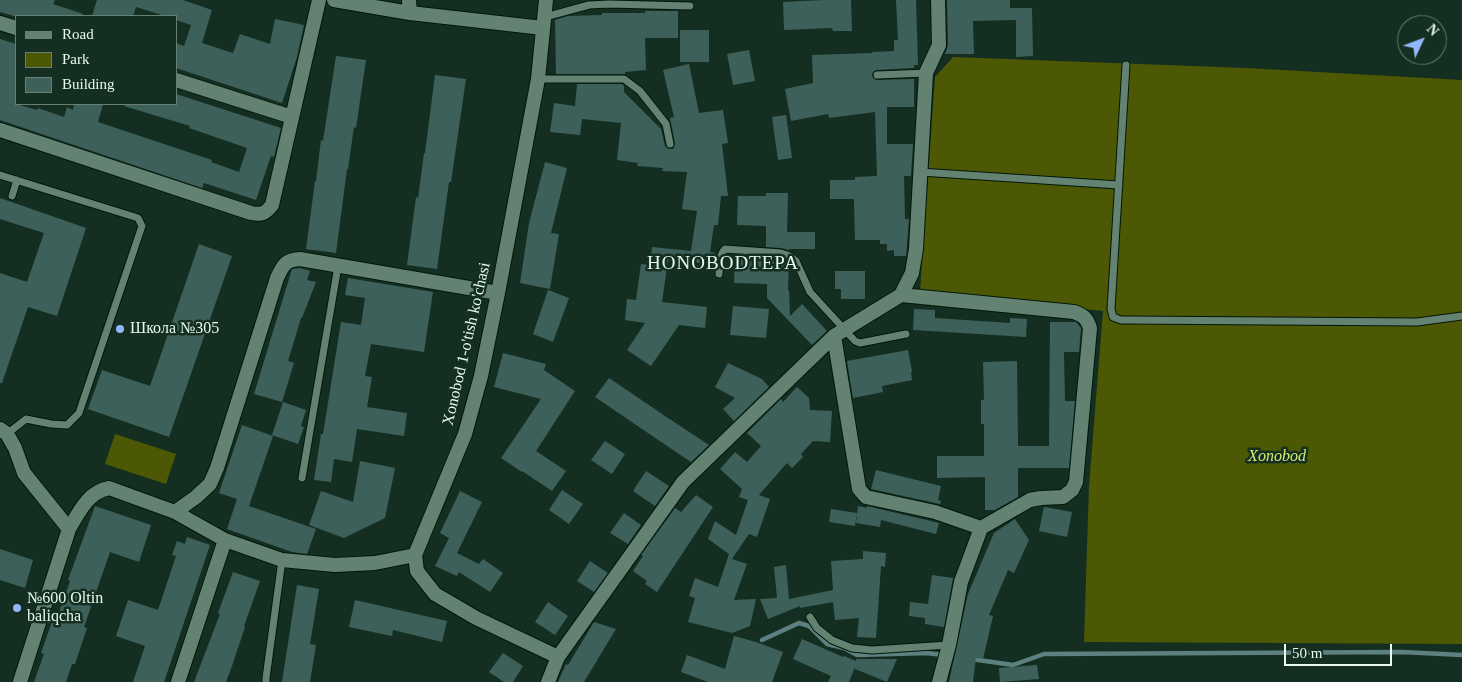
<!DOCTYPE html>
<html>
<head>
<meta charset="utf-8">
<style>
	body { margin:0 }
	#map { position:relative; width:1462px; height:682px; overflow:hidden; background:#142f21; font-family:Georgia,serif }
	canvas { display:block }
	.legend { position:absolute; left:15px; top:15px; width:162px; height:90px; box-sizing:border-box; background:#142f21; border:1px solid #687f73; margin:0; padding:6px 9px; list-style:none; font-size:15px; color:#e7f8ee }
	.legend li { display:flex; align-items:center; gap:10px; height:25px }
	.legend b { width:25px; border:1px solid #687f73 }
	.north { position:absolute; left:1397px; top:15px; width:50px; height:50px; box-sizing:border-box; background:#142f21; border:1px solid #687f73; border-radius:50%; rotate:47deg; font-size:14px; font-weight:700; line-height:20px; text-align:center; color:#e7f8ee }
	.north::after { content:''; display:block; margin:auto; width:18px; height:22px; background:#92b7fd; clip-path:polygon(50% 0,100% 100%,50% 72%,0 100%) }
	.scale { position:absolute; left:1284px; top:644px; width:108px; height:22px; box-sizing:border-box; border:2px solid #e7f8ee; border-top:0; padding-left:6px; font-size:15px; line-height:18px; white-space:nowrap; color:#e7f8ee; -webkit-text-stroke:4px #142f21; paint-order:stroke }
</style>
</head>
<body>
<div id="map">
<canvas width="1462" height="682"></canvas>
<ul class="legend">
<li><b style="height:6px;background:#648271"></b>Road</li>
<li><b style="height:14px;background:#4c5803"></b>Park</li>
<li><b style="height:14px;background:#3d615a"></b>Building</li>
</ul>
<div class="north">N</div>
<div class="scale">50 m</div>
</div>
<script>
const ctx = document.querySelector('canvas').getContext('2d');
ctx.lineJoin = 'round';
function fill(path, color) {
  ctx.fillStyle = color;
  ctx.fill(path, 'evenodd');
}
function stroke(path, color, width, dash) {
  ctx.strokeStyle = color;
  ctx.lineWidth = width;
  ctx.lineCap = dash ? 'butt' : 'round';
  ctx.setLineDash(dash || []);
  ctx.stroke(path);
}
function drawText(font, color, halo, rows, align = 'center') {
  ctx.font = font + ' Georgia,serif';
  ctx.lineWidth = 5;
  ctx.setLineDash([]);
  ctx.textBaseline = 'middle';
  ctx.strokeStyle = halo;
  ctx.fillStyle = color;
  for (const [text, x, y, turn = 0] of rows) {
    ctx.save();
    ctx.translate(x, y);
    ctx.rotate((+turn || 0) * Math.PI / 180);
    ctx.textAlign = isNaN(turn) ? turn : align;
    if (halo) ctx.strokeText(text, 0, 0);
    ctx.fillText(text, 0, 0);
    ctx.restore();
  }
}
const green = new Path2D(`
	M 953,57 L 1245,68 L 1462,80 L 1462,644 L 1084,642 L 1089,486 L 1103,311 L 920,292 L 935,77 Z
	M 115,434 L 176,454 L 166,484 L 105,464 Z`);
const stream = new Path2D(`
	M 762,640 L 799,623 L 809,626 L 827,644 L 844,648 L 857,655 L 927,653 L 943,655
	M 971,659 L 1013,665 L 1044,654 L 1402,652 L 1462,655`);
const building = new Path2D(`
	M 0,0 L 55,0 L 53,4 L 83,14 L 82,16 L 14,16 L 0,12 Z
	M 97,0 L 183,0 L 212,10 L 202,43 L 233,53 L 240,34 L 270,44 L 275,19 L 304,25 L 297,57 L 282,103 L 176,68 L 176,43 L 184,46 L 191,25 L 176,20 L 176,16 L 165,16 L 136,7 L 133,16 L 92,16 Z
	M 824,0 L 851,0 L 852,31 L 833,31 L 832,28 L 784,30 L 783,2 Z
	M 896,0 L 916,0 L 918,65 L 914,65 L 914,68 L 876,70 L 873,72 L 872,76 L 874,79 L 877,80 L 914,79 L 914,107 L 887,107 L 887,144 L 913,144 L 911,176 L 904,176 L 905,219 L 909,219 L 906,256 L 894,256 L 894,250 L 887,251 L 887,244 L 880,244 L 880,240 L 855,240 L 854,199 L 830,199 L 830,180 L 855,180 L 855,177 L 877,176 L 875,112 L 829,118 L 828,114 L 791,121 L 785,89 L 813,83 L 812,55 L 872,53 L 872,52 L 894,51 L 894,40 L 898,40 Z
	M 947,0 L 1010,0 L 1010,8 L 1032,8 L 1033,56 L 1016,57 L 1016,20 L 973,21 L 974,54 L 945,54 L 948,45 Z
	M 645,11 L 678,11 L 678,38 L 645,38 L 646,70 L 625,72 L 625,74 L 556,74 L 555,20 L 568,16 L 602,15 L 602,13 L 645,13 Z
	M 680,30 L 709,30 L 709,62 L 680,62 Z
	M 0,39 L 16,44 L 16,104 L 37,110 L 38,108 L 64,117 L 67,107 L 73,110 L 74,104 L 103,104 L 98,122 L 212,160 L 211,162 L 239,172 L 247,148 L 189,128 L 190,126 L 124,106 L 125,104 L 176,104 L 176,94 L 281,128 L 274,157 L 271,156 L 256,200 L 204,183 L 202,188 L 0,120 Z
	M 749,50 L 755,81 L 733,85 L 727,54 Z
	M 336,56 L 366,60 L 356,128 L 354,127 L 348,169 L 347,169 L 336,253 L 306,249 L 315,181 L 316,181 L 321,140 L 323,141 Z
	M 689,64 L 699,113 L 723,110 L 728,143 L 722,144 L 728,196 L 721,196 L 718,225 L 714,225 L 710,252 L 715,253 L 713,270 L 701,268 L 701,263 L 668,260 L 662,302 L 707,307 L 705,328 L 679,325 L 651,366 L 627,350 L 645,323 L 625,320 L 627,299 L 636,300 L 641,264 L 650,265 L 652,247 L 691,251 L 697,211 L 682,209 L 687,172 L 662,171 L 663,168 L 637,166 L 638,163 L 617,160 L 621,123 L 582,119 L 580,135 L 550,132 L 554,103 L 575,106 L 577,84 L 622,84 L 624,86 L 624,92 L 661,129 L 665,146 L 668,149 L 672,149 L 674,148 L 675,143 L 670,118 L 674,117 L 663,70 Z
	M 435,75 L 466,79 L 451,182 L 449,182 L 437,269 L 407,265 L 416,197 L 418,198 L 424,153 L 425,153 Z
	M 786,115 L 792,158 L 778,160 L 772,117 Z
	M 545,162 L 567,168 L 551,233 L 559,234 L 550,289 L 520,283 L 529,223 Z
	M 766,193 L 788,193 L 787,232 L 815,232 L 815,249 L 790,249 L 789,250 L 781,248 L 766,247 L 766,226 L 737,225 L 738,196 L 766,196 Z
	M 0,198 L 86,228 L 57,316 L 28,307 L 2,383 L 0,383 L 0,273 L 27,282 L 44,233 L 0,219 Z
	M 199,244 L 232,256 L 169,437 L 88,409 L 102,370 L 150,386 Z
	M 735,257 L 766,259 L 766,257 L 780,258 L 787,261 L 789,262 L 788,290 L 789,290 L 790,316 L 802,304 L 827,331 L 812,345 L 767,298 L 767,284 L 734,283 Z
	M 300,268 L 310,271 L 307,280 L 316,282 L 302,318 L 301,318 L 288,361 L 294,363 L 282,402 L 254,394 L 292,269 Z
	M 835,271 L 865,271 L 865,299 L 841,299 L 841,289 L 835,289 Z
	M 348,278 L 433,292 L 424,352 L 371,344 L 365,376 L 372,377 L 367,407 L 407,413 L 404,436 L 357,429 L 352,462 L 334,459 L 331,482 L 314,480 L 321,434 L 323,434 L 341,322 L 361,325 L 365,298 L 345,295 Z
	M 548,290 L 569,298 L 553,342 L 533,334 Z
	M 733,306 L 769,309 L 766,338 L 730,335 Z
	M 914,309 L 935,310 L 935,318 L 1010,323 L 1010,318 L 1027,319 L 1026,337 L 913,330 Z
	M 1050,322 L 1076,322 L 1081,328 L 1079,352 L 1064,352 L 1065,401 L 1075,401 L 1069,468 L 1018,468 L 1018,497 L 995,510 L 985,510 L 985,477 L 937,478 L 937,456 L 984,456 L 984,424 L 981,424 L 981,400 L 984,400 L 983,362 L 1017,361 L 1018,446 L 1049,446 Z
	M 908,350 L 912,371 L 911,372 L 912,380 L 882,386 L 883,392 L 853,398 L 847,361 Z
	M 503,353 L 546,364 L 544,370 L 575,391 L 536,451 L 566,471 L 552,491 L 522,471 L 522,472 L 501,458 L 541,399 L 494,387 Z
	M 728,363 L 762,379 L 769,387 L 734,421 L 723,409 L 735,398 L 715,387 Z
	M 609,378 L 668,418 L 709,445 L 691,462 L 645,431 L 595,397 Z
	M 797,387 L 809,398 L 810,410 L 832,411 L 830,442 L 813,441 L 801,454 L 803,457 L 792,468 L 787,463 L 759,495 L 770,499 L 757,537 L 749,534 L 732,559 L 747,564 L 734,600 L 756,599 L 750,626 L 732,633 L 688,622 L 695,598 L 689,596 L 695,578 L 718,587 L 729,554 L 708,539 L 715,521 L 736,535 L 748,500 L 739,497 L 742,489 L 720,469 L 735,452 L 747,462 L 761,446 L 747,433 L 781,399 L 783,402 Z
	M 283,402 L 306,410 L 301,426 L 304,427 L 298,444 L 272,435 Z
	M 242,425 L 273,436 L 249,506 L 316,529 L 307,554 L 292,552 L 227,529 L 237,499 L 219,493 Z
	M 605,441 L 625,454 L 612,474 L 591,460 Z
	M 360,461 L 395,468 L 385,518 L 344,538 L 309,525 L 321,491 L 353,502 Z
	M 876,470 L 941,486 L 938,500 L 941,501 L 940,504 L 871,489 Z
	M 646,471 L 669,486 L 655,506 L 633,491 Z
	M 562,490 L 583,504 L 569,524 L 549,510 Z
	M 460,491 L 482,502 L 457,553 L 479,564 L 483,559 L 503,573 L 490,592 L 459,572 L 457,576 L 435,566 L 449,538 L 440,533 Z
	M 696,495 L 713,507 L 657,592 L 645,584 L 647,581 L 633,571 L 643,556 L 641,555 L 675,508 L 681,512 Z
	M 95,506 L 151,525 L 139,562 L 110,552 L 84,627 L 87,628 L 75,664 L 72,664 L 66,682 L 34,682 L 44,654 L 41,653 L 54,616 L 57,618 L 70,581 L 68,580 Z
	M 858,506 L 867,508 L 867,506 L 939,523 L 936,534 L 881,520 L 880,527 L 856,523 Z
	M 1044,507 L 1072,512 L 1067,537 L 1039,531 Z
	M 831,509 L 857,513 L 855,526 L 829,522 Z
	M 624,513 L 641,525 L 628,544 L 610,533 Z
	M 1015,519 L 1029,540 L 1014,573 L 1008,570 L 989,615 L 993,616 L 983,659 L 976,657 L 973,682 L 949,682 L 968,594 L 994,533 Z
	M 187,537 L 210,545 L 164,682 L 133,682 L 145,646 L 116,636 L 128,600 L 158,610 L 176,556 L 172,555 L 177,541 L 185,544 Z
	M 0,549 L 33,560 L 25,588 L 0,580 Z
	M 863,551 L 886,553 L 885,567 L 881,566 L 876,638 L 857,637 L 859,618 L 835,620 L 833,602 L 800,608 L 800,606 L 768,619 L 760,599 L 777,598 L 774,567 L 786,565 L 789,599 L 833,590 L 831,561 L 863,559 Z
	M 590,561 L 608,573 L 594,592 L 577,581 Z
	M 233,572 L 260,581 L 244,626 L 245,627 L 231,669 L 226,682 L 194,682 L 220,614 L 218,613 Z
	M 932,575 L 953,578 L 944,627 L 925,624 L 925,618 L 909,616 L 910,602 L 928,604 Z
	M 297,585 L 319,589 L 310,644 L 316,645 L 310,682 L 282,682 Z
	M 355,600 L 447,621 L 442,642 L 393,630 L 392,636 L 349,627 Z
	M 548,602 L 568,616 L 555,635 L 535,622 Z
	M 594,622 L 616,629 L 584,682 L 558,682 L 566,664 L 568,665 Z
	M 734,636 L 756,642 L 783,652 L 772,682 L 708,682 L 681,672 L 687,655 L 725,669 Z
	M 802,639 L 843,657 L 844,656 L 856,661 L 856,659 L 897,659 L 887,682 L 855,669 L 855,667 L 849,682 L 828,682 L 831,676 L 793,659 Z
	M 503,653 L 523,666 L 513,682 L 504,682 L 489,672 Z
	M 1037,665 L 1039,679 L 1000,682 L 999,668 Z`);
const service = new Path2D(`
	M 545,17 L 589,5 L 609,4 L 690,6
	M 1126,65 L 1111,309 L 1113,317 L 1121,320 L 1127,320 L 1417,322 L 1462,316
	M 877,75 L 926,73
	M 538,79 L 624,79 L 640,91 L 666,124 L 670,144
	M 920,172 L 1119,185
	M 0,175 L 138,218 L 142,226 L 79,413 L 67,425 L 51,424 L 26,419 L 7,434
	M 12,196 L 17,180
	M 719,274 C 720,265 719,255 725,249 L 781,253 L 790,256 L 796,261 L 810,292 L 855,341 L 860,343 L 906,334
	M 302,478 L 338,266
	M 810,617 L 817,628 L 832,640 L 852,648 L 872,650 L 949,645
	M 266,682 L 266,678 L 282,560`);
const minor = new Path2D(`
	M 334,0 L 410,13 L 543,28
	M 409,0 L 410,13
	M 546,0 L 538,79 L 498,293 L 481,376 L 465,434 L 415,555 L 417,571 L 435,594 L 476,618 L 558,657
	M 0,23 L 16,28
	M 176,80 L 292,117
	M 0,130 L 251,213 C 261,215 265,214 272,205 L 319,0
	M 834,336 L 859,489 L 866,497 L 935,512 L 981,528 L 1030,500 L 1041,498 L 1063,497 L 1072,490 L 1076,482 L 1090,328 C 1087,318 1083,315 1074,312 L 901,295
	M 0,429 L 7,434 L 15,448 L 24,473 L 69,529 L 20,682
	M 175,512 L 196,497 L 210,484 L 217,468 L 277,278 C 283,265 285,260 300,259 L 498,293
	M 69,529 C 79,512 88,492 109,488 L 175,512 L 225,540
	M 178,682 L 225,540 L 282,560 L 335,565 L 375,563 L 415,555
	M 548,682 L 558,657 L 683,482 L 834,336 L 901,295 L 912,273 L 916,249 L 926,73 L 939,45 L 938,0
	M 939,682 L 949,645 L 961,582 L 981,528`);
const markers = [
	[120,329,5,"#92b7fd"],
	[17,608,5,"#92b7fd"]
];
const poiNames = [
	["Школа №305",130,329],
	["№600 Oltin",27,599],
	["baliqcha",27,617]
];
const streetNames = [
	["Xonobod 1-o'tish ko'chasi",467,344,-77]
];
const parkNames = [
	["Xonobod",1277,457]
];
const quarterNames = [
	["HONOBODTEPA",723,264]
];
fill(green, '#4c5803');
stroke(stream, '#5c8180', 4.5);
fill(building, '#3d615a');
stroke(service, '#00170b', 9);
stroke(minor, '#00170b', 16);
stroke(service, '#648271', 7);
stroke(minor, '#648271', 14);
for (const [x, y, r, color] of markers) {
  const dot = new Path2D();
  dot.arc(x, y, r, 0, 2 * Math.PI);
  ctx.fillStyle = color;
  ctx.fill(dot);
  stroke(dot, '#142f21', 2);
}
drawText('16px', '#e7f8ee', '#142f21', poiNames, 'left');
drawText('16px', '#e7f8ee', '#142f21', streetNames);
drawText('italic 16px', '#d3ec6c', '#142f21', parkNames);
ctx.letterSpacing = '1px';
drawText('19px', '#e7f8ee', '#142f21', quarterNames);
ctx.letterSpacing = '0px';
</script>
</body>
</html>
